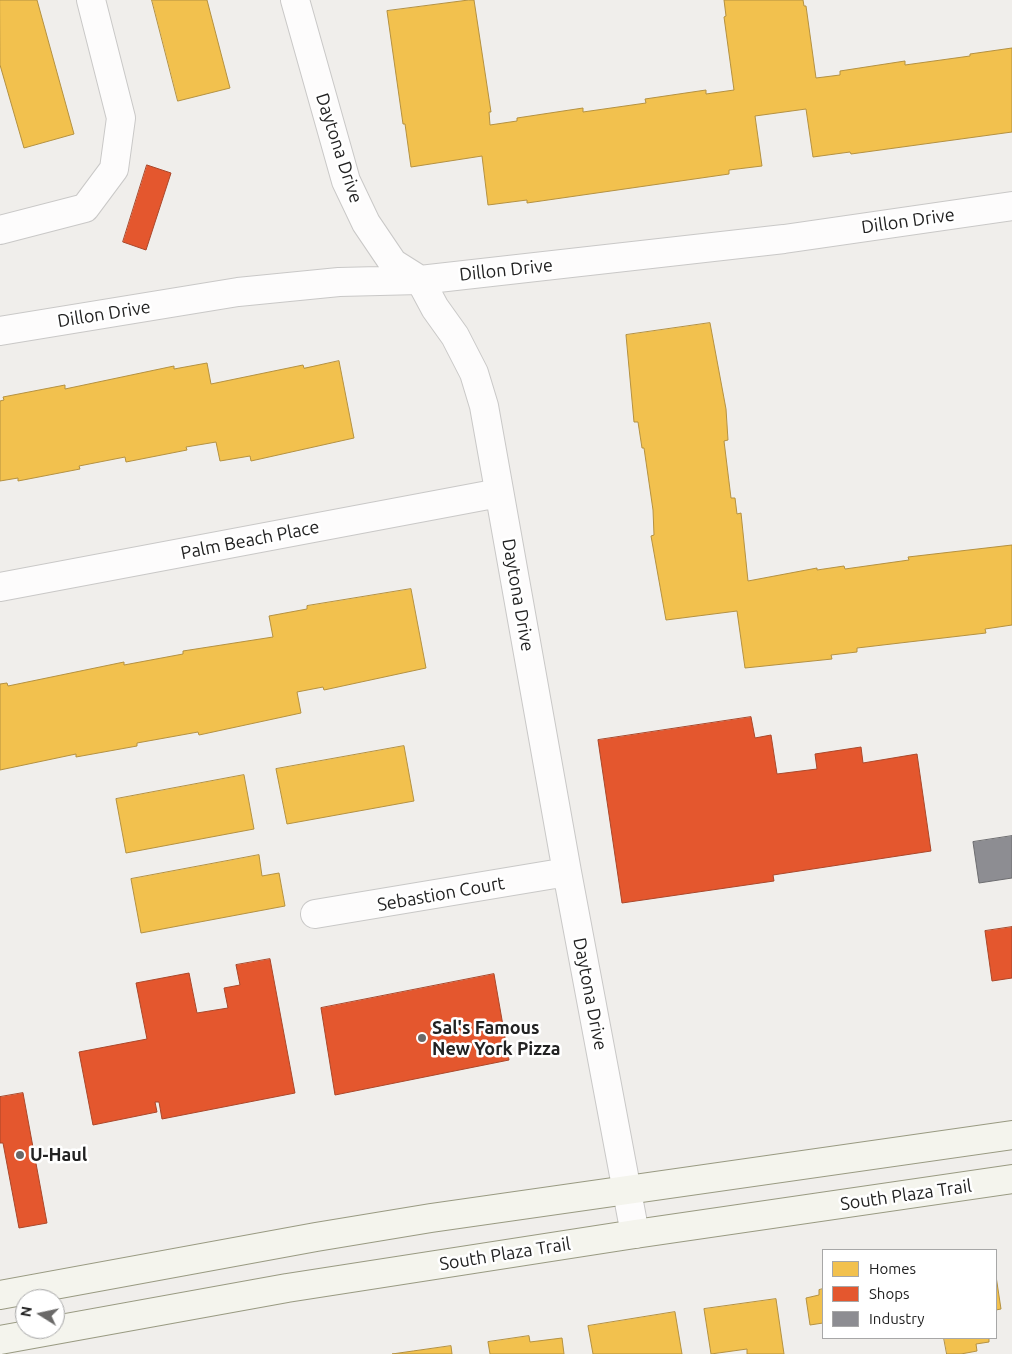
<!DOCTYPE html>
<html>
<head>
<meta charset="utf-8">
<style>
	body { margin:0 }
	#map { position:relative; width:1012px; height:1354px; overflow:hidden; background:#f0eeeb; font-family:Ubuntu,sans-serif }
	canvas { display:block }
	.legend { position:absolute; left:822px; top:1249px; width:175px; height:90px; box-sizing:border-box; background:#fff; border:1px solid #a7a7a7; margin:0; padding:6px 9px; list-style:none; font-size:15px; color:#222 }
	.legend li { display:flex; align-items:center; gap:10px; height:25px }
	.legend b { width:25px; border:1px solid #a7a7a7 }
	.north { position:absolute; left:15px; top:1289px; width:50px; height:50px; box-sizing:border-box; background:#fff; border:1px solid #a7a7a7; border-radius:50%; rotate:280deg; font-size:14px; font-weight:700; line-height:20px; text-align:center; color:#222 }
	.north::after { content:''; display:block; margin:auto; width:18px; height:22px; background:#6a6968; clip-path:polygon(50% 0,100% 100%,50% 72%,0 100%) }
</style>
</head>
<body>
<div id="map">
<canvas width="1012" height="1354"></canvas>
<ul class="legend">
<li><b style="height:14px;background:#f2c14e"></b>Homes</li>
<li><b style="height:14px;background:#e4572e"></b>Shops</li>
<li><b style="height:14px;background:#8d8d92"></b>Industry</li>
</ul>
<div class="north">N</div>
</div>
<script>
const ctx = document.querySelector('canvas').getContext('2d');
ctx.lineJoin = 'round';
function fill(path, color) {
  ctx.fillStyle = color;
  ctx.fill(path, 'evenodd');
}
function stroke(path, color, width, dash) {
  ctx.strokeStyle = color;
  ctx.lineWidth = width;
  ctx.lineCap = dash ? 'butt' : 'round';
  ctx.setLineDash(dash || []);
  ctx.stroke(path);
}
function drawText(font, color, halo, rows, align = 'center') {
  ctx.font = font + ' Ubuntu,sans-serif';
  ctx.lineWidth = 5;
  ctx.setLineDash([]);
  ctx.textBaseline = 'middle';
  ctx.strokeStyle = halo;
  ctx.fillStyle = color;
  for (const [text, x, y, turn = 0] of rows) {
    ctx.save();
    ctx.translate(x, y);
    ctx.rotate((+turn || 0) * Math.PI / 180);
    ctx.textAlign = isNaN(turn) ? turn : align;
    if (halo) ctx.strokeText(text, 0, 0);
    ctx.fillText(text, 0, 0);
    ctx.restore();
  }
}
const homes = new Path2D(`
	M 0,0 L 37,0 L 74,134 L 24,148 L 0,65 Z
	M 152,0 L 207,0 L 230,88 L 178,101 Z
	M 469,0 L 474,0 L 491,112 L 489,112 L 490,125 L 517,121 L 517,118 L 583,108 L 583,112 L 646,103 L 645,99 L 706,90 L 706,94 L 734,90 L 724,17 L 726,16 L 724,0 L 803,0 L 804,6 L 806,6 L 816,78 L 840,75 L 840,71 L 905,61 L 905,65 L 970,56 L 970,54 L 1012,48 L 1012,132 L 851,154 L 850,152 L 813,157 L 806,109 L 755,116 L 762,166 L 729,170 L 729,174 L 527,203 L 527,200 L 488,205 L 482,156 L 411,167 L 405,124 L 403,124 L 387,11 Z
	M 710,323 L 726,409 L 728,440 L 724,441 L 731,498 L 735,498 L 737,514 L 741,513 L 748,581 L 817,568 L 817,570 L 844,566 L 845,569 L 909,560 L 908,557 L 1012,545 L 1012,625 L 985,629 L 986,633 L 857,648 L 857,652 L 831,655 L 832,659 L 745,668 L 737,611 L 666,620 L 651,536 L 654,535 L 653,510 L 644,448 L 642,448 L 638,422 L 634,422 L 626,335 Z
	M 339,361 L 354,438 L 251,461 L 250,456 L 220,461 L 216,442 L 186,447 L 187,450 L 126,462 L 125,457 L 79,466 L 80,469 L 18,481 L 18,478 L 0,481 L 0,401 L 4,400 L 3,397 L 65,385 L 65,389 L 174,366 L 174,369 L 207,363 L 211,384 L 303,365 L 304,368 Z
	M 411,589 L 426,668 L 324,690 L 323,687 L 297,692 L 301,713 L 199,735 L 198,732 L 137,743 L 137,746 L 76,757 L 76,754 L 0,770 L 0,684 L 7,683 L 8,686 L 124,662 L 124,665 L 183,654 L 183,651 L 273,637 L 269,616 L 307,609 L 307,606 Z
	M 404,746 L 414,801 L 287,824 L 276,769 Z
	M 244,775 L 254,829 L 126,853 L 116,799 Z
	M 259,855 L 262,876 L 279,873 L 285,906 L 141,933 L 131,879 Z
	M 996,1276 L 1001,1309 L 996,1310 Z
	M 823,1289 L 823,1328 L 823,1323 L 810,1325 L 806,1298 L 819,1295 L 819,1290 Z
	M 776,1299 L 784,1354 L 747,1354 L 747,1349 L 711,1354 L 704,1309 Z
	M 675,1312 L 682,1354 L 593,1354 L 588,1326 Z
	M 529,1336 L 530,1342 L 562,1338 L 564,1354 L 490,1354 L 488,1342 Z
	M 944,1338 L 989,1338 L 989,1342 L 976,1344 L 977,1351 L 961,1354 L 947,1354 Z
	M 451,1346 L 452,1354 L 392,1354 L 413,1351 Z`);
const shops = new Path2D(`
	M 147,165 L 171,173 L 146,250 L 123,242 Z
	M 751,717 L 755,738 L 771,735 L 777,774 L 817,769 L 815,754 L 861,747 L 863,763 L 917,754 L 931,851 L 773,875 L 774,881 L 622,903 L 598,740 Z
	M 1012,927 L 1012,978 L 992,981 L 985,931 Z
	M 270,959 L 295,1093 L 162,1119 L 159,1102 L 155,1102 L 157,1112 L 93,1125 L 79,1052 L 147,1039 L 136,983 L 189,973 L 197,1013 L 228,1008 L 224,988 L 240,985 L 236,965 Z
	M 494,974 L 509,1060 L 335,1095 L 321,1008 Z
	M 23,1093 L 47,1223 L 19,1228 L 3,1143 L 0,1143 L 0,1097 Z`);
const industry = new Path2D(`
	M 1012,836 L 1012,878 L 979,883 L 973,842 Z`);
const minor = new Path2D(`
	M 295,0 L 346,181 L 366,223 L 393,263 L 420,280 L 435,308 L 455,336 L 474,373 L 484,406 L 567,872 L 635,1234
	M 0,230 L 85,208 L 114,169 L 121,118 L 91,0
	M 0,331 L 238,292 L 339,282 L 420,280 L 784,239 L 1012,206
	M 0,587 L 499,493
	M 315,914 L 567,872`);
const secondary = new Path2D(`
	M 0,1295 L 316,1237 L 431,1218 L 1012,1135
	M 0,1340 L 287,1288 L 635,1234 L 1012,1179`);
const markers = [
	[422,1038,5,"#6a6968"],
	[20,1155,5,"#6a6968"]
];
const streetNames = [
	["Daytona Drive",339,148,72],
	["Dillon Drive",908,221,-8],
	["Dillon Drive",506,270,-6],
	["Dillon Drive",104,314,-9],
	["Palm Beach Place",250,540,-11],
	["Daytona Drive",518,595,80],
	["Sebastion Court",441,894,-10],
	["Daytona Drive",590,994,79],
	["South Plaza Trail",906,1195,-8],
	["South Plaza Trail",505,1254,-9]
];
const poiNames = [
	["Sal's Famous",432,1028],
	["New York Pizza",432,1049],
	["U-Haul",30,1155]
];
fill(homes, '#f2c14e');
stroke(homes, '#b49141', 1);
fill(shops, '#e4572e');
stroke(shops, '#aa472a', 1);
fill(industry, '#8d8d92');
stroke(industry, '#6d6d70', 1);
stroke(minor, '#c9c8c7', 30);
stroke(secondary, '#999a82', 30);
stroke(minor, '#fdfcfc', 28);
stroke(secondary, '#f4f4ed', 28);
for (const [x, y, r, color] of markers) {
  const dot = new Path2D();
  dot.arc(x, y, r, 0, 2 * Math.PI);
  ctx.fillStyle = color;
  ctx.fill(dot);
  stroke(dot, '#fff', 2);
}
drawText('18px', '#222', '#fff', streetNames);
drawText('bold 18px', '#222', '#fff', poiNames, 'left');
</script>
</body>
</html>
